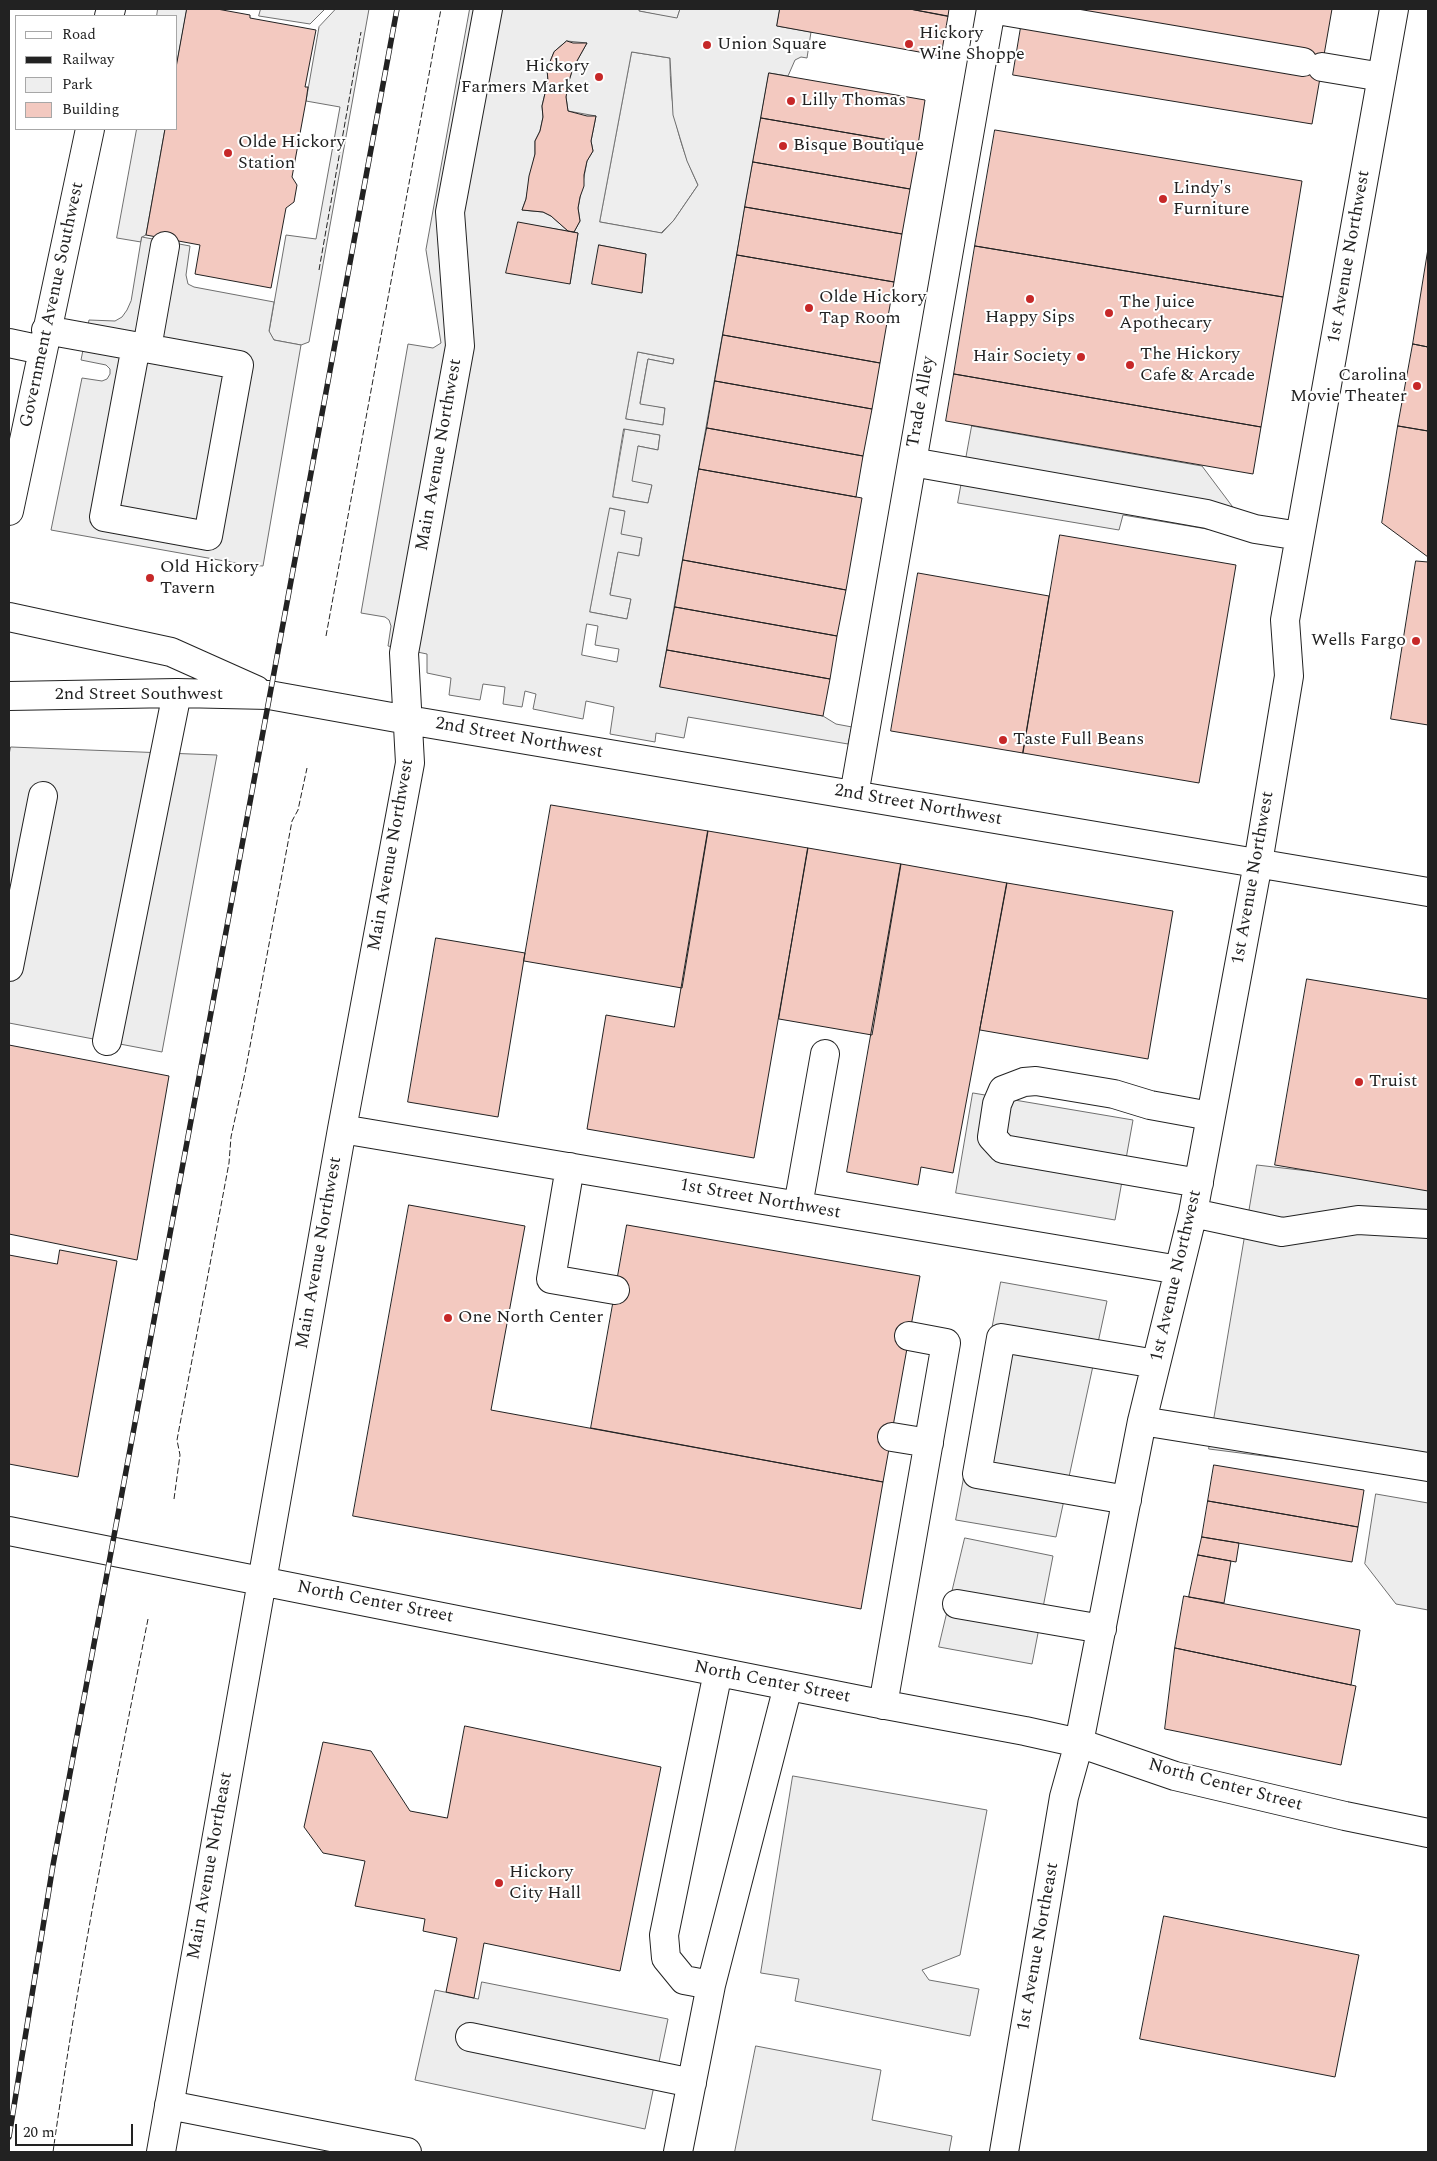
<!DOCTYPE html>
<html>
<head>
<meta charset="utf-8">
<style>
	body { margin:0 }
	#map { position:relative; width:1437px; height:2161px; overflow:hidden; background:#fff; font-family:Spectral,serif }
	canvas { display:block }
	.frame { position:absolute; inset:0; border:10px solid #222; pointer-events:none }
	.legend { position:absolute; left:15px; top:15px; width:162px; height:115px; box-sizing:border-box; background:#fff; border:1px solid #a7a7a7; margin:0; padding:6px 9px; list-style:none; font-size:15px; color:#222 }
	.legend li { display:flex; align-items:center; gap:10px; height:25px }
	.legend b { width:25px; border:1px solid #a7a7a7 }
	.scale { position:absolute; left:15px; top:2124px; width:118px; height:22px; box-sizing:border-box; border:2px solid #222; border-top:0; padding-left:6px; font-size:15px; line-height:18px; white-space:nowrap; color:#222; -webkit-text-stroke:4px #fff; paint-order:stroke }
</style>
</head>
<body>
<div id="map">
<canvas width="1437" height="2161"></canvas>
<div class="frame"></div>
<ul class="legend">
<li><b style="height:6px;background:#fff"></b>Road</li>
<li><b style="height:6px;background:#222"></b>Railway</li>
<li><b style="height:14px;background:#eee"></b>Park</li>
<li><b style="height:14px;background:#f3c9c0"></b>Building</li>
</ul>
<div class="scale">20 m</div>
</div>
<script>
const ctx = document.querySelector('canvas').getContext('2d');
ctx.lineJoin = 'round';
function fill(path, color) {
  ctx.fillStyle = color;
  ctx.fill(path, 'evenodd');
}
function stroke(path, color, width, dash) {
  ctx.strokeStyle = color;
  ctx.lineWidth = width;
  ctx.lineCap = dash ? 'butt' : 'round';
  ctx.setLineDash(dash || []);
  ctx.stroke(path);
}
function drawText(font, color, halo, rows, align = 'center') {
  ctx.font = font + ' Spectral,serif';
  ctx.lineWidth = 4;
  ctx.setLineDash([]);
  ctx.textBaseline = 'middle';
  ctx.strokeStyle = halo;
  ctx.fillStyle = color;
  for (const [text, x, y, turn = 0] of rows) {
    ctx.save();
    ctx.translate(x, y);
    ctx.rotate((+turn || 0) * Math.PI / 180);
    ctx.textAlign = isNaN(turn) ? turn : align;
    if (halo) ctx.strokeText(text, 0, 0);
    ctx.fillText(text, 0, 0);
    ctx.restore();
  }
}
const green = new Path2D(`
	M 158,9 L 187,9 L 176,68 L 176,16 L 157,16 Z
	M 261,9 L 325,9 L 310,24 L 259,16 Z
	M 336,9 L 369,9 L 309,342 L 301,345 L 274,340 L 269,332 L 286,235 L 316,239 L 340,107 L 306,101 L 319,27 Z
	M 639,9 L 680,9 L 677,19 L 639,11 Z
	M 632,52 L 670,58 C 670,106 677,141 698,185 L 674,220 L 661,233 L 600,222 Z
	M 137,129 L 165,129 L 146,235 L 142,237 L 141,242 L 117,238 Z
	M 638,352 L 674,359 L 673,364 L 648,359 L 640,403 L 665,408 L 663,425 L 626,419 Z
	M 625,429 L 660,435 L 658,450 L 638,446 L 652,485 L 648,503 L 613,497 Z
	M 609,508 L 625,511 L 642,537 L 639,556 L 618,553 L 610,594 L 631,599 L 627,619 L 590,612 Z`);
const parking = new Path2D(`
	M 470,9 L 639,9 L 639,11 L 677,18 L 680,9 L 780,9 L 777,26 L 811,32 L 807,58 L 801,57 L 795,60 L 788,76 L 769,73 L 660,686 L 823,716 L 836,724 L 852,727 L 848,744 L 688,717 L 684,738 L 656,733 L 655,742 L 610,734 L 614,707 L 586,701 L 583,719 L 533,709 L 536,694 L 525,691 L 522,707 L 503,704 L 505,687 L 483,684 L 480,700 L 449,695 L 451,678 L 427,673 L 427,654 L 388,646 L 391,626 L 389,620 L 385,617 L 361,613 L 408,344 L 433,348 L 441,343 L 426,250 ZM 567,41 L 587,43 L 573,68 L 568,84 L 566,97 L 568,111 L 596,116 L 591,141 L 593,151 L 587,161 L 578,208 L 580,221 L 574,232 L 578,233 L 570,284 L 518,223 L 568,231 L 551,216 L 543,212 L 522,210 L 526,199 L 535,154 L 535,141 L 540,131 L 543,117 L 542,106 L 548,81 L 547,69 L 554,52 ZM 632,52 L 670,58 L 673,115 L 687,161 L 698,185 L 674,220 L 662,233 L 600,222 ZM 599,245 L 646,254 L 642,292 ZM 638,352 L 674,359 L 673,364 L 648,359 L 640,404 L 665,408 L 663,425 L 626,419 ZM 624,429 L 660,435 L 658,450 L 638,446 L 632,481 L 652,485 L 648,503 L 613,497 ZM 610,508 L 625,511 L 621,534 L 642,538 L 639,556 L 618,552 L 610,595 L 631,599 L 627,619 L 590,612 ZM 587,624 L 598,626 L 595,645 L 619,649 L 617,662 L 582,655 Z
	M 142,237 L 190,246 L 186,275 L 188,284 L 194,287 L 274,302 L 269,331 L 274,340 L 301,345 L 263,566 L 247,565 L 51,530 L 82,378 L 102,381 L 107,379 L 110,374 L 110,369 L 106,365 L 81,360 L 89,320 L 115,321 L 122,317 L 127,310 L 131,301 Z
	M 972,426 L 1202,466 L 1235,510 L 1231,533 L 1123,515 L 1119,530 L 958,503 Z
	M 11,747 L 217,755 L 162,1052 L 9,1023 L 9,755 Z
	M 973,1093 L 1133,1120 L 1115,1220 L 956,1193 Z
	M 1257,1165 L 1428,1185 L 1428,1477 L 1209,1449 Z
	M 1001,1282 L 1107,1301 L 1056,1537 L 956,1520 Z
	M 1376,1494 L 1428,1503 L 1428,1610 L 1396,1604 L 1365,1564 Z
	M 965,1538 L 1053,1556 L 1032,1664 L 939,1647 Z
	M 793,1776 L 987,1810 L 960,1955 L 922,1970 L 929,1980 L 979,1989 L 970,2036 L 795,2001 L 799,1979 L 761,1973 Z
	M 482,1982 L 668,2019 L 645,2129 L 415,2080 L 435,1990 L 478,1999 Z
	M 756,2046 L 881,2070 L 872,2120 L 952,2136 L 949,2152 L 735,2152 Z`);
const building = new Path2D(`
	M 187,9 L 217,9 L 250,15 L 250,18 L 316,30 L 305,87 L 308,87 L 306,101 L 292,177 L 297,185 L 294,202 L 286,208 L 271,288 L 195,274 L 200,245 L 146,235 L 165,129 L 176,129 L 176,68 Z
	M 780,9 L 910,9 L 948,16 L 941,56 L 777,26 Z
	M 910,9 L 949,9 L 948,16 Z
	M 1024,9 L 1332,9 L 1312,124 L 1013,75 Z
	M 567,41 L 573,43 L 587,43 L 573,68 L 568,84 L 566,97 L 568,111 L 587,116 L 596,116 L 591,141 L 593,151 L 587,161 L 584,175 L 584,186 L 580,197 L 578,208 L 580,221 L 574,232 L 568,231 L 551,216 L 543,212 L 522,210 L 526,199 L 529,176 L 535,154 L 535,141 L 540,131 L 543,117 L 542,106 L 548,81 L 547,69 L 554,52 Z
	M 769,73 L 925,100 L 918,145 L 761,118 Z
	M 761,118 L 918,145 L 910,189 L 753,162 Z
	M 995,130 L 1302,181 L 1283,297 L 975,246 Z
	M 753,162 L 910,189 L 902,234 L 745,207 Z
	M 745,207 L 902,234 L 894,282 L 737,255 Z
	M 518,222 L 578,233 L 570,284 L 506,273 Z
	M 599,245 L 646,254 L 642,293 L 592,284 Z
	M 975,246 L 1283,297 L 1261,427 L 954,374 Z
	M 1428,249 L 1428,347 L 1413,344 Z
	M 737,255 L 894,282 L 880,363 L 723,335 Z
	M 723,335 L 880,363 L 872,409 L 715,381 Z
	M 1413,344 L 1428,347 L 1428,431 L 1398,426 Z
	M 954,374 L 1261,427 L 1253,474 L 946,421 Z
	M 715,381 L 872,409 L 863,456 L 707,428 Z
	M 1398,426 L 1428,431 L 1428,557 L 1382,523 Z
	M 707,428 L 863,456 L 856,497 L 699,469 Z
	M 699,469 L 862,498 L 846,590 L 683,560 Z
	M 1060,535 L 1236,565 L 1199,783 L 1023,753 Z
	M 683,560 L 846,590 L 837,636 L 675,607 Z
	M 1416,561 L 1428,562 L 1428,725 L 1391,719 Z
	M 918,573 L 1049,596 L 1023,753 L 891,731 Z
	M 675,607 L 837,636 L 830,679 L 667,650 Z
	M 667,650 L 830,679 L 823,716 L 660,687 Z
	M 551,805 L 708,831 L 682,988 L 524,961 Z
	M 708,831 L 808,848 L 754,1158 L 587,1129 L 606,1015 L 674,1027 Z
	M 808,848 L 901,864 L 872,1035 L 779,1019 Z
	M 901,864 L 1007,883 L 953,1173 L 921,1167 L 918,1185 L 847,1172 Z
	M 1007,883 L 1173,911 L 1148,1059 L 980,1030 Z
	M 436,938 L 525,953 L 498,1117 L 408,1102 Z
	M 1307,979 L 1428,999 L 1428,1191 L 1275,1165 Z
	M 9,1045 L 169,1076 L 137,1260 L 9,1234 Z
	M 409,1205 L 525,1226 L 491,1410 L 883,1482 L 861,1609 L 353,1516 Z
	M 627,1225 L 920,1276 L 883,1482 L 591,1428 Z
	M 60,1250 L 117,1261 L 78,1477 L 9,1464 L 9,1255 L 57,1264 Z
	M 1214,1465 L 1364,1490 L 1358,1527 L 1208,1501 Z
	M 1208,1501 L 1358,1527 L 1352,1562 L 1202,1537 Z
	M 1202,1537 L 1239,1543 L 1236,1562 L 1198,1555 Z
	M 1198,1555 L 1231,1561 L 1224,1603 L 1189,1597 Z
	M 1184,1596 L 1360,1630 L 1351,1685 L 1175,1648 Z
	M 1175,1648 L 1356,1686 L 1341,1765 L 1165,1729 Z
	M 465,1726 L 661,1767 L 620,1971 L 484,1943 L 474,1998 L 446,1992 L 457,1938 L 423,1931 L 425,1919 L 355,1906 L 365,1861 L 323,1853 L 304,1827 L 323,1742 L 371,1751 L 410,1811 L 447,1818 Z
	M 1164,1916 L 1359,1955 L 1335,2077 L 1140,2039 Z`);
const minor = new Path2D(`
	M 991,9 L 1303,62
	M 109,16 L 111,9
	M 1322,67 L 1382,77
	M 46,330 L 239,365 L 208,536 L 104,517 L 136,346
	M 9,343 L 42,350
	M 147,348 L 165,246
	M 912,462 L 1207,514 L 1255,529 L 1300,536
	M 9,511 L 90,129
	M 9,617 L 171,652 L 256,690
	M 9,696 L 177,693 L 269,695 L 408,720 L 1428,892
	M 854,795 L 991,9
	M 9,967 L 43,796
	M 107,1041 L 177,693
	M 342,1129 L 1179,1270
	M 570,1167 L 551,1279 L 615,1290
	M 1199,1183 L 1003,1149 L 992,1137 L 997,1104 L 1003,1090 L 1024,1082 L 1036,1081 L 1114,1094 L 1150,1105 L 1210,1116
	M 798,1206 L 825,1054
	M 1193,1213 L 1282,1232 L 1358,1220 L 1428,1224
	M 1142,1421 L 1428,1467
	M 892,1437 L 929,1443
	M 1127,1500 L 977,1474 L 1001,1338 L 1156,1364
	M 9,1531 L 875,1703 L 1025,1731 L 1079,1743 L 1175,1776 L 1345,1816 L 1428,1833
	M 957,1604 L 1102,1629
	M 883,1705 L 946,1343 L 909,1336
	M 711,1985 L 788,1686
	M 470,2037 L 692,2083
	M 169,2105 L 407,2152
	M 161,2152 L 342,1129 L 410,763 L 404,653 L 460,346 L 450,212 L 488,9
	M 678,2152 L 711,1985 L 684,1980 L 666,1958 L 664,1935 L 718,1672
	M 1004,2152 L 1064,1797 L 1079,1743 L 1142,1421 L 1193,1213 L 1258,863 L 1289,676 L 1285,620 L 1394,9`);
const rail = new Path2D(`
	M 9,2137 L 53,1865 L 397,9`);
const fence = new Path2D(`
	M 319,270 L 361,32
	M 326,636 L 441,9
	M 174,1499 L 180,1455 L 177,1440 L 229,1163 L 231,1137 L 245,1073 L 292,821 L 298,810 L 307,768
	M 53,2152 C 78,1973 113,1796 148,1619`);
const markers = [
	[909,44,5,"#c62828"],
	[707,45,5,"#c62828"],
	[599,77,5,"#c62828"],
	[791,101,5,"#c62828"],
	[783,146,5,"#c62828"],
	[228,153,5,"#c62828"],
	[1163,199,5,"#c62828"],
	[1030,299,5,"#c62828"],
	[809,308,5,"#c62828"],
	[1109,313,5,"#c62828"],
	[1081,357,5,"#c62828"],
	[1130,365,5,"#c62828"],
	[1417,386,5,"#c62828"],
	[150,578,5,"#c62828"],
	[1416,641,5,"#c62828"],
	[1003,740,5,"#c62828"],
	[1359,1082,5,"#c62828"],
	[448,1318,5,"#c62828"],
	[499,1883,5,"#c62828"]
];
const poiNames = [
	["Hickory",919,34],
	["Wine Shoppe",919,55],
	["Union Square",717,45],
	["Hickory",589,67,"right"],
	["Farmers Market",589,88,"right"],
	["Lilly Thomas",801,101],
	["Olde Hickory",238,143],
	["Station",238,164],
	["Bisque Boutique",793,146],
	["Lindy's",1173,189],
	["Furniture",1173,210],
	["Olde Hickory",819,298],
	["Tap Room",819,319],
	["The Juice",1119,303],
	["Apothecary",1119,324],
	["Happy Sips",1030,318,"center"],
	["The Hickory",1140,355],
	["Cafe & Arcade",1140,376],
	["Hair Society",1071,357,"right"],
	["Carolina",1407,376,"right"],
	["Movie Theater",1407,397,"right"],
	["Old Hickory",160,568],
	["Tavern",160,589],
	["Wells Fargo",1406,641,"right"],
	["Taste Full Beans",1013,740],
	["Truist",1369,1082],
	["One North Center",458,1318],
	["Hickory",509,1873],
	["City Hall",509,1894]
];
const streetNames = [
	["1st Avenue Northwest",1350,257,-80],
	["Government Avenue Southwest",53,305,-78],
	["Trade Alley",922,402,-80],
	["Main Avenue Northwest",440,455,-80],
	["2nd Street Southwest",139,695],
	["2nd Street Northwest",519,739,10],
	["2nd Street Northwest",918,806,10],
	["Main Avenue Northwest",392,855,-80],
	["1st Avenue Northwest",1254,878,-80],
	["1st Street Northwest",760,1200,10],
	["Main Avenue Northwest",320,1253,-80],
	["1st Avenue Northwest",1177,1276,-77],
	["North Center Street",375,1603,11],
	["North Center Street",772,1683,11],
	["North Center Street",1225,1786,15],
	["Main Avenue Northeast",211,1866,-80],
	["1st Avenue Northeast",1039,1947,-80]
];
fill(green, '#eee');
stroke(green, '#6f6f6f', 1);
fill(parking, '#ededed');
stroke(parking, '#6f6f6f', 1);
fill(building, '#f3c9c0');
stroke(building, '#222', 1);
stroke(minor, '#222', 30);
stroke(minor, '#fff', 28);
stroke(rail, '#222', 5.5);
stroke(rail, '#fff', 4, [11]);
stroke(fence, '#222', 1, [6, 2.5]);
for (const [x, y, r, color] of markers) {
  const dot = new Path2D();
  dot.arc(x, y, r, 0, 2 * Math.PI);
  ctx.fillStyle = color;
  ctx.fill(dot);
  stroke(dot, '#fff', 2);
}
drawText('18px', '#222', '#fff', poiNames, 'left');
drawText('18px', '#222', '#fff', streetNames);
</script>
</body>
</html>
